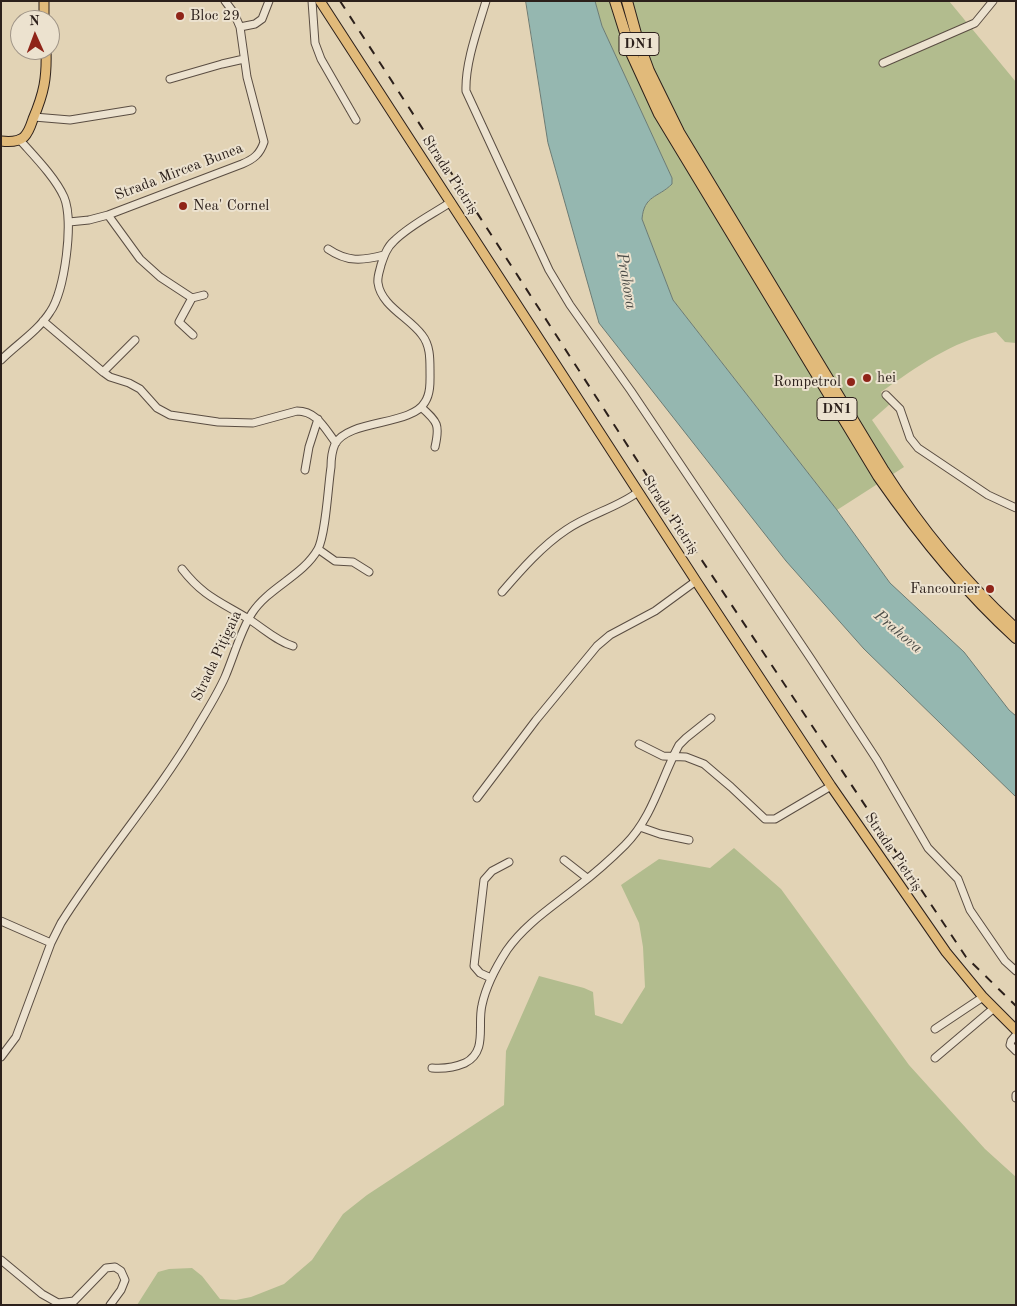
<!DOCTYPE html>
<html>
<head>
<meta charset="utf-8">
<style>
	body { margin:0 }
	#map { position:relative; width:1017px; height:1306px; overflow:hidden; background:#e2d3b5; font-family:"Old Standard TT",serif }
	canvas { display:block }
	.frame { position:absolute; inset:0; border:2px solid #2c201b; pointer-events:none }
	.north { position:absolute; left:10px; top:10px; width:50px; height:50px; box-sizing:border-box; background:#ece2cf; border:1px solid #9f9487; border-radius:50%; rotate:358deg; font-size:14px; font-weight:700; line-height:20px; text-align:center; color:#2c201b }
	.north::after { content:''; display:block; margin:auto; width:18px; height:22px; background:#8f2418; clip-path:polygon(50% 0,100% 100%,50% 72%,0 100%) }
</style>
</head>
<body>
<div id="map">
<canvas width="1017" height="1306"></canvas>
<div class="frame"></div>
<div class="north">N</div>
</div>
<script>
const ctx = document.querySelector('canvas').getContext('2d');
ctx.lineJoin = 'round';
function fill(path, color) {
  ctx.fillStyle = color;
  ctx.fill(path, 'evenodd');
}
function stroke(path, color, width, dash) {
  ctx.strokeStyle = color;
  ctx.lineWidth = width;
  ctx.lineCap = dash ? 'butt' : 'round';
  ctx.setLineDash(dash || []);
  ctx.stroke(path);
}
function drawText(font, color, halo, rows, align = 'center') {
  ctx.font = font + ' "Old Standard TT",serif';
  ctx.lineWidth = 4;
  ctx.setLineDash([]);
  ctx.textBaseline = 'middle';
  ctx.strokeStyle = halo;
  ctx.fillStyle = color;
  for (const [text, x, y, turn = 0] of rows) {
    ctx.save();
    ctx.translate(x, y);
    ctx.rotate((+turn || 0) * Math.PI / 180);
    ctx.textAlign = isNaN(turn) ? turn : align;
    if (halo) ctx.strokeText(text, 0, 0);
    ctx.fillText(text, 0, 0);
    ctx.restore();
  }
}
const green = new Path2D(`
	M 595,1 L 949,1 L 1016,82 L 1016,343 L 1005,342 L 996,332 C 951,342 918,366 881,392 L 890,404 L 872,420 L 904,467 L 837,510 L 673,300 L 642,219 C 644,195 658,198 672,184 L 672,178 L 602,26 Z
	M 734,848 L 781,889 L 909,1065 L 985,1149 L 1016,1177 L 1016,1305 L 137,1305 L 158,1272 L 169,1269 L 192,1268 L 202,1276 L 220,1299 L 236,1300 L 251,1297 L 284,1284 L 312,1260 L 343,1214 L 367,1195 L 504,1105 L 506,1051 L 539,976 L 584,988 L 593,992 L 595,1015 L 622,1024 L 645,987 L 643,947 L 639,923 L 621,885 L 659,859 L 710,868 Z`);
const water = new Path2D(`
	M 526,1 L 595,1 L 602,26 L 672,178 L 672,184 C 658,198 644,195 642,219 L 673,300 L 837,510 L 890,583 L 964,652 L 1009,710 L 1016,716 L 1016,797 L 864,649 L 786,561 L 599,323 L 548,143 Z`);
const minor = new Path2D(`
	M 312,1 L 315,43 L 321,59 L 356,120
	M 486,1 C 478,28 465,63 466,91 L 549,270 L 570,305 L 631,391 L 811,659 L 877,760 L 928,848 L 958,879 L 970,910 L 1005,961 L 1016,971
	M 240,27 L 255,24 L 262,19 L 269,1
	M 883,63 L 975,23 L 993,1
	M 170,79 L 222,64 L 244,59
	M 34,117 L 70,120 L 132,110
	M 108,215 L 140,259 L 160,277 L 192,298
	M 69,222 L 89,220 L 108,215 L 242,164 C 254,159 260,154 264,142 L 247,77 L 240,27 L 234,13 L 225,1
	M 328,249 C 347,262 362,261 384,255
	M 43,321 L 103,372 L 110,377 L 129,383 L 140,389 L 157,408 L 170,415 L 218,422 L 253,423 L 297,411 C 317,411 325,429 336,443
	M 193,335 L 179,322 L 192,298 L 204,295
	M 1,360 C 17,344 38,331 50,312 C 65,291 74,220 64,197 C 55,177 34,156 19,139
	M 103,372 L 135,340
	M 886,395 L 900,409 L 910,438 L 918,448 L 988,495 L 1016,508
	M 421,407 C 438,422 440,425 435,447
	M 305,470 L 309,447 L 318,419
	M 318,549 L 335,561 L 353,562 L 369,572
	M 182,569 C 203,596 219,601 247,618 C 262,627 276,641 293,646
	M 502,592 C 521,570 542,546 566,530 C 589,514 617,508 638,492
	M 639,744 L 663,756 L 686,757 L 704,764 L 731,787 L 765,819 L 775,819 L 831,786
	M 477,798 L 536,720 L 597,646 L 610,635 L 655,611 L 696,581
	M 640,827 L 660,834 L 689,840
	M 564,860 L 587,878
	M 1,921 L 51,943
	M 491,978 L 480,973 L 474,966 L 484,880 L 492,871 L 509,862
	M 935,1029 L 983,997
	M 1016,1035 L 1011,1041 L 1010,1045 L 1016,1051
	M 1,1057 L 16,1037 L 51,943 L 61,923 C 103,856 156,797 196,729 C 206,712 217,695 225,677 C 234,656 240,632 252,613 C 269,587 303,576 318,549 C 326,533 328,486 331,467 C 331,460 332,451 335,444 C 349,419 412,426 425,402 C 431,393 430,380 430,370 C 430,358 430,345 422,335 C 410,318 381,306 378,283 C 377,277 380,270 381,265 C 384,256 387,247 394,241 C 410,225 433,214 451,202
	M 935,1058 L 994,1008
	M 432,1068 C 444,1069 453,1068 465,1063 C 488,1051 477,1026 482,1005 C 486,986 496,967 507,950 C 525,924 552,907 577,887 C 594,874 610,860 625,845 C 653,817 661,778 679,745 L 686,738 L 711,718
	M 1016,1095 L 1016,1098
	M 1,1260 L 42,1294 L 58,1303 L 74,1301 L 106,1268 L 115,1267 L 121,1271 L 125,1280 L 121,1290 L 110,1305`);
const major = new Path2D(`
	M 44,1 L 44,20
	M 320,1 L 696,581 L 831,786 L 946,952 L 983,997 L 1016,1030
	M 1,141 C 9,142 18,142 24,137 C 29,132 31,125 33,119 C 44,93 47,78 46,50`);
const highway = new Path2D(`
	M 615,1 L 632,55 L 659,114 L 878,476 C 919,535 963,590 1016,638
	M 627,1 L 638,41 L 649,71 L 679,132 L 884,471 C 921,529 965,582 1016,629`);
const rail = new Path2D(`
	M 340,1 L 699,556 L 966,957 L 1016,1006`);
const markers = [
	[180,16,5,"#8f2418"],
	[183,206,5,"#8f2418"],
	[867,378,5,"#8f2418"],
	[851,382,5,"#8f2418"],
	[990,589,5,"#8f2418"]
];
const shields = [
	[639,44,40],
	[837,409,40]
];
const shieldNames = [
	["DN1",639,44],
	["DN1",837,409]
];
const poiNames = [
	["Bloc 29",190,16],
	["Nea' Cornel",193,206],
	["hei",877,378],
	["Rompetrol",841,382,"right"],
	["Fancourier",980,589,"right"]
];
const streetNames = [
	["Strada Mircea Bunea",179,172,-21],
	["Strada Pietriș",450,175,57],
	["Strada Pietriș",670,515,57],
	["Strada Pițigaia",217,656,-65],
	["Strada Pietriș",893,852,56]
];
const waterNames = [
	["Prahova",626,281,80],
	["Prahova",898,632,40]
];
fill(green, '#b2bc8e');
fill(water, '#95b7b0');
stroke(water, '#6b7b74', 1);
stroke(minor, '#5a4d42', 9);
stroke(major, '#2c201b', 11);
stroke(highway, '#2c201b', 12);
stroke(minor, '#ece2cf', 7);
stroke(major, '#e1ba7a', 9);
stroke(highway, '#e1ba7a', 10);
stroke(rail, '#2c201b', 2, [9, 9]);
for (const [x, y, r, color] of markers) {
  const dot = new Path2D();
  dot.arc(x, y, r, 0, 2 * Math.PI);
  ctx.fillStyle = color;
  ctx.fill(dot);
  stroke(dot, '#ece2cf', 2);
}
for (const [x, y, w] of shields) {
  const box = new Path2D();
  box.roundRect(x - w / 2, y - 11.5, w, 23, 4);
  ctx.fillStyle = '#ece2cf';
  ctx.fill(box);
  stroke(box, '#2c201b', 1);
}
drawText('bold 14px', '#2c201b', null, shieldNames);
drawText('15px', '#2c201b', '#ece2cf', poiNames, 'left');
drawText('15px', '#2c201b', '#ece2cf', streetNames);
drawText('italic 16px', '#4c4d48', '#ece2cf', waterNames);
</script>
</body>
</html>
